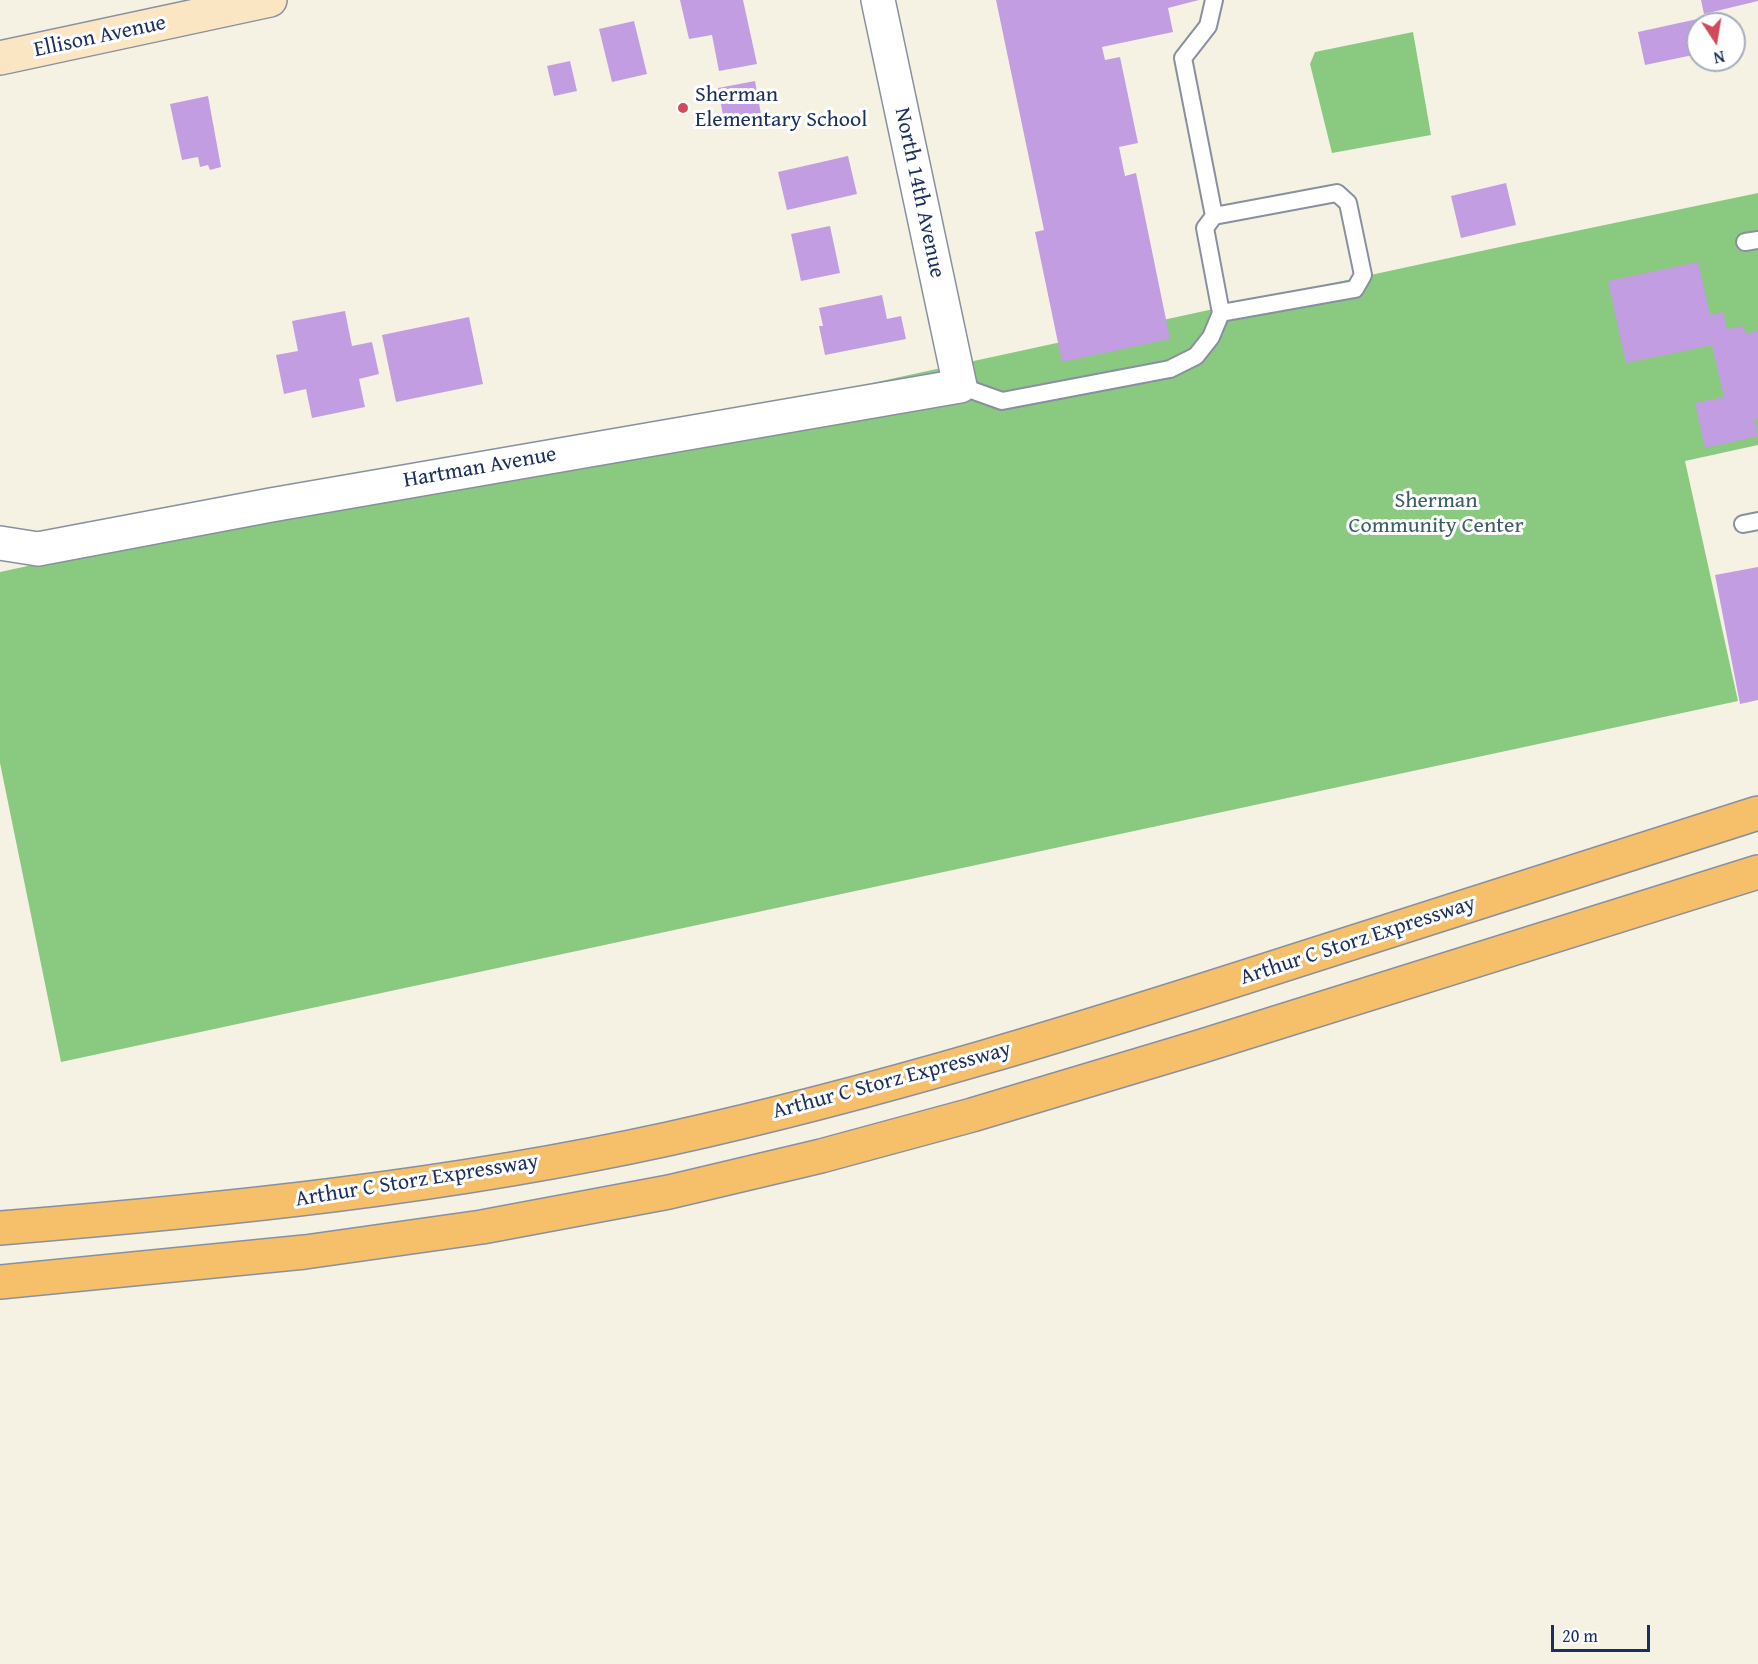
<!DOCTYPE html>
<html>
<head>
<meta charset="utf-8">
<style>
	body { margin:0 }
	#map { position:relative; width:1758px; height:1664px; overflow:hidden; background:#f5f2e3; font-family:"Gentium Book Plus",serif }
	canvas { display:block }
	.north { position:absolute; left:1686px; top:12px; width:60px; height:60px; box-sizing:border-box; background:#fff; border:2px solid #a4acbf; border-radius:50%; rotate:168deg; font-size:16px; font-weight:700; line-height:24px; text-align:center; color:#1b2f5e }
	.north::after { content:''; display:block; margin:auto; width:21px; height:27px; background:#d1495b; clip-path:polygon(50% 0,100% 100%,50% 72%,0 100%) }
	.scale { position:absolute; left:1551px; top:1625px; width:99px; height:27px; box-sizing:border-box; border:3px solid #1b2f5e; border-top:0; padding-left:8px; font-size:18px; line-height:21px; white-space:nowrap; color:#1b2f5e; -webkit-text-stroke:4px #fff; paint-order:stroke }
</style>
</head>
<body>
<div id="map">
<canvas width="1758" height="1664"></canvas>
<div class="north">N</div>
<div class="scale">20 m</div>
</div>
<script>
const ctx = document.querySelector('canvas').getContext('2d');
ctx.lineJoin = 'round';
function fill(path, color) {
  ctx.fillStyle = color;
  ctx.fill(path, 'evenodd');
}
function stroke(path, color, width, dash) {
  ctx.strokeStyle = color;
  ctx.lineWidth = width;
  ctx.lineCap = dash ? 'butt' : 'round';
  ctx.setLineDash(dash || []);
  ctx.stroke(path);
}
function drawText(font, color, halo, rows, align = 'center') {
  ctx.font = font + ' "Gentium Book Plus",serif';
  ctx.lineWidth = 6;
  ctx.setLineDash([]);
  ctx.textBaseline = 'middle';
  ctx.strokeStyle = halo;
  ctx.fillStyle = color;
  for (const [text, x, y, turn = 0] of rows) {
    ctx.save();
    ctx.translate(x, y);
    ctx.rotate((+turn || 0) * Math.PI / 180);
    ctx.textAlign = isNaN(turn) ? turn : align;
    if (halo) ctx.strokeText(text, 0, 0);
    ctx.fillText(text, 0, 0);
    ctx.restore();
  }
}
const green = new Path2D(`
	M 1413,32 L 1431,135 L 1332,153 L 1310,64 L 1315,52 Z
	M 1758,193 L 1758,445 L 1685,461 L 1738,701 L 61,1062 L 0,763 L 0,572 L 1509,245 Z`);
const building = new Path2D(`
	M 680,0 L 743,0 L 757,64 L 719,71 L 712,35 L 689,39 Z
	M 996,0 L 1199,0 L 1168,8 L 1173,32 L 1102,47 L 1105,60 L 1120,57 L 1138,143 L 1119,147 L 1125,176 L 1136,173 L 1170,339 L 1062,362 L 1035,232 L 1044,230 Z
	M 1701,0 L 1758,0 L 1758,1 L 1704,14 Z
	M 1702,18 L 1704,24 L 1698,24 L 1698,54 L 1645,65 L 1638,32 Z
	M 634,21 L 647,74 L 612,82 L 599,29 Z
	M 570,61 L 577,91 L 554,96 L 547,66 Z
	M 755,81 L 762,120 L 725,126 L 718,88 Z
	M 208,96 L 221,167 L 210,170 L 208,165 L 200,167 L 198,157 L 182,160 L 170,104 Z
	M 848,156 L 857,194 L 787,210 L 778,172 Z
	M 1506,183 L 1516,225 L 1461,238 L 1451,196 Z
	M 830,226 L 840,273 L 801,281 L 791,234 Z
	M 1698,262 L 1710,315 L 1723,312 L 1727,329 L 1744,326 L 1745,334 L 1758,331 L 1758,418 L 1754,419 L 1758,436 L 1705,448 L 1695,403 L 1724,397 L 1712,345 L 1626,363 L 1608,281 Z
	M 882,295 L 887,319 L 901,316 L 906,339 L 825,355 L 819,326 L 823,326 L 819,308 Z
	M 345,311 L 352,346 L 372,342 L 379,374 L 359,379 L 365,407 L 312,418 L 306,389 L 284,394 L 276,355 L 298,351 L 292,321 Z
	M 469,317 L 483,384 L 396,402 L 382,335 Z
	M 1758,567 L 1758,700 L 1740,704 L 1715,575 Z`);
const lane = new Path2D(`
	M 1214,216 L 1183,58 L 1208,26 L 1214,0
	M 1745,242 L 1758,240
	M 960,386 L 1002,401 L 1170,369 L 1196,356 L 1211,337 L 1221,313 L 1205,228 L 1214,216 L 1337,193 L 1348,203 L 1363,275 L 1355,289 L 1221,313
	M 1743,524 L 1758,521`);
const street = new Path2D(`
	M 0,543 L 38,549 L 271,505 L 960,386 L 878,0`);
const secondary = new Path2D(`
	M 0,58 L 270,0`);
const highway = new Path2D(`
	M 0,1228 C 224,1210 448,1187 668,1139 C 881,1092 1090,1027 1298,960 C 1452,911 1605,862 1758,813
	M 0,1282 L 305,1252 L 482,1227 L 669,1192 L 821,1156 L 972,1115 L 1199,1047 L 1758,872`);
const markers = [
	[683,108,6,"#d1495b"]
];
const streetNames = [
	["Ellison Avenue",100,37,-12],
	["North 14th Avenue",919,193,78],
	["Hartman Avenue",480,468,-10],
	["Arthur C Storz Expressway",1358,941,-18],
	["Arthur C Storz Expressway",892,1081,-15],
	["Arthur C Storz Expressway",417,1181,-9]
];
const poiNames = [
	["Sherman",695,95],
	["Elementary School",695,120]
];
const parkNames = [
	["Sherman",1436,501],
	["Community Center",1436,526]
];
fill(green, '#8ac980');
fill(building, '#c39de1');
stroke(lane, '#8890a0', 20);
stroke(street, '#8890a0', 36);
stroke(secondary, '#8890a0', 36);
stroke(highway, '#8890a0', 36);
stroke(lane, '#fff', 16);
stroke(street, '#fff', 33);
stroke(secondary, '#fbe6c4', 33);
stroke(highway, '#f6c06b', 33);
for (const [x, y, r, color] of markers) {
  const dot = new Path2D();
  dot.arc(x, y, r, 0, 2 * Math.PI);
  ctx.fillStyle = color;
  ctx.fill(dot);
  stroke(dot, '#fff', 2);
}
drawText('22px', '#1b2f5e', '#fff', streetNames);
drawText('22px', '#1b2f5e', '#fff', poiNames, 'left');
drawText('22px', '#3c5d68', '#fff', parkNames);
</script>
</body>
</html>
